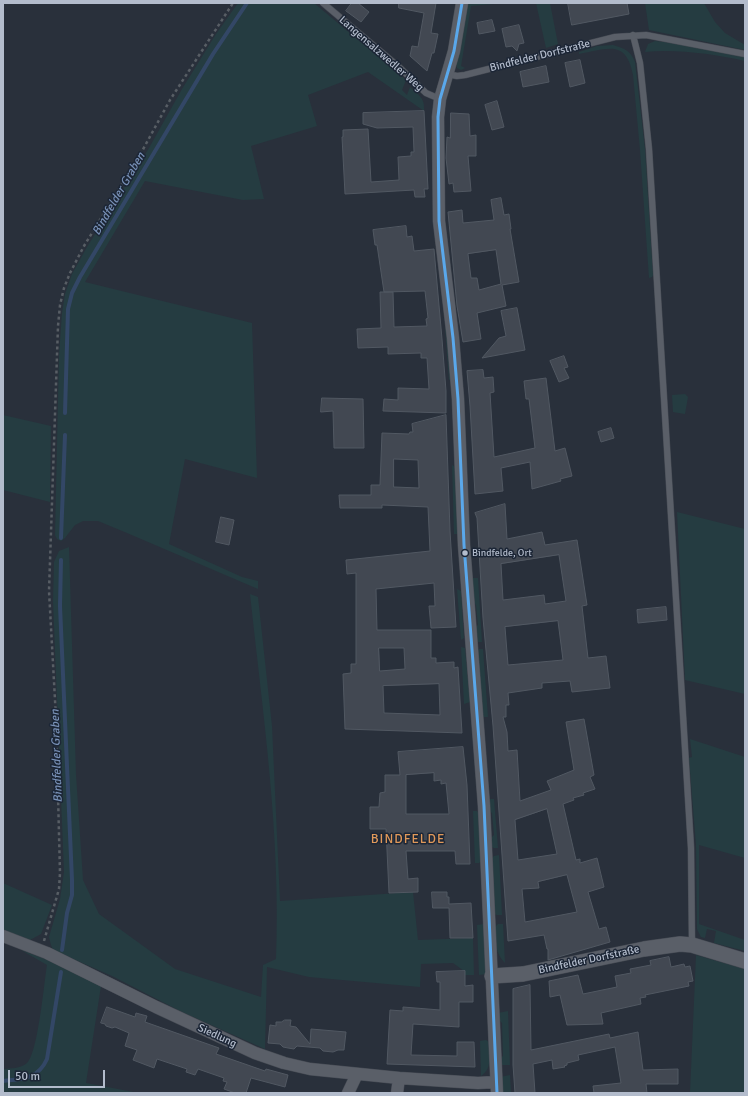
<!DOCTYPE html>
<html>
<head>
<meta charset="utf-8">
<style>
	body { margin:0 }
	#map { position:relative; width:748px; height:1096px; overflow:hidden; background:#29303b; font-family:Signika,sans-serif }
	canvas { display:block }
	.frame { position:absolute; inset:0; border:4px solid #b3bccc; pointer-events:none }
	.scale { position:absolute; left:8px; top:1070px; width:97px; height:18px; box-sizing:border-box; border:2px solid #b3bccc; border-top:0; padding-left:5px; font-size:12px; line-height:14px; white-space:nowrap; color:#b3bccc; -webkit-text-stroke:3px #1c2636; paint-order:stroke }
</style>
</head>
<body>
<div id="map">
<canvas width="748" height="1096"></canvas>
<div class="frame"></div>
<div class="scale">50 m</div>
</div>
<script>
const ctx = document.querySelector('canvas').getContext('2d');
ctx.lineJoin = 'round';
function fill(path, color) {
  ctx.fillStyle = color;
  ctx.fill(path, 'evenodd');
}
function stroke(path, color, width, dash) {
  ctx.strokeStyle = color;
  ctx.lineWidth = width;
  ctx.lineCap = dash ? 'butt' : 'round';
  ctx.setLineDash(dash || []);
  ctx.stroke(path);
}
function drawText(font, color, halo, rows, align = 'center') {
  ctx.font = font + ' Signika,sans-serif';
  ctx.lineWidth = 3;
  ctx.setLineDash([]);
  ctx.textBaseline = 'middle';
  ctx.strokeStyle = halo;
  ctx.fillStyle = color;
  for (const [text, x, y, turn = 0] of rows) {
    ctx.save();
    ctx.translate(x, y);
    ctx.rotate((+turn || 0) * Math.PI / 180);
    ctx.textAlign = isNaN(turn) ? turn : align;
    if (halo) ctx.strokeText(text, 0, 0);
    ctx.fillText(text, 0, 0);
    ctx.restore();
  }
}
const green = new Path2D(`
	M 238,3 L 314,3 L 406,80 L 402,90 L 407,95 L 410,87 C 419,96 425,97 424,111 L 368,72 L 308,95 L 317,126 L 251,146 L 264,199 L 243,200 L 145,181 L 85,282 L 252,323 L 257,478 L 185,459 L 169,544 L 242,577 L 258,581 L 258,589 L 127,533 L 98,521 L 83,521 L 75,525 L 65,538 L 61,541 L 57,539 L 55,535 L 59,355 L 62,313 L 65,294 L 72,274 L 87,247 L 149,148 L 182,89 L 216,34 Z
	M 467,3 L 505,3 L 471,6 L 461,66 L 465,68 L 461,70 L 457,68 L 456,63 Z
	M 536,3 L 550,3 L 558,44 L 546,48 Z
	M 645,3 L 704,3 L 715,22 L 725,33 L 745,45 L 745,50 L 649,30 Z
	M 655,41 C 685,43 716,50 745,57 L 745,61 C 712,54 678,49 645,52 L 648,44 Z
	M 613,45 C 624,48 631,51 635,62 L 645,149 L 653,275 L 652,277 L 649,278 L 640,150 L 633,75 C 626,39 608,49 579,54 L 579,52 L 597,46 Z
	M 445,328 L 446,328 L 451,379 L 449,380 Z
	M 685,394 L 688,397 L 685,414 L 673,412 L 672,395 Z
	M 3,415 L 51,426 L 50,502 L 3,490 Z
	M 452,465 L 455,467 L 458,534 L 454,534 Z
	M 677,512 L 745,529 L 745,694 L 685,680 Z
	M 69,547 L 76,775 L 83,880 L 99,914 L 175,969 L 261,997 L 263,965 L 276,959 C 281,837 263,715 250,594 L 258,597 L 272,726 L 280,901 L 413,892 L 418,940 L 473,938 L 474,975 L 465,975 L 464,971 L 453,963 L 421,964 L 420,987 L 309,977 L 267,967 L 265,1049 L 182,1012 L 112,976 L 53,950 L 51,945 L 49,937 L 60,899 L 64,872 L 53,601 L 54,562 L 59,551 Z
	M 473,578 L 478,578 L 482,642 L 478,642 L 475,640 L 474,628 L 478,625 L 476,605 L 472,602 L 471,581 Z
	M 457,589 L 461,591 L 464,638 L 461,640 Z
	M 461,647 L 465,648 L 470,702 L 464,704 Z
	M 479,649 L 483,649 L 488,717 L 484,717 L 481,715 L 476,652 Z
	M 690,739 L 745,757 L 745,858 L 699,845 L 699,924 L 745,940 L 745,951 L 714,943 L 716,931 L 707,929 L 705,938 L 701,937 L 697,929 L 696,845 L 689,758 L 692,757 Z
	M 490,799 L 494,799 L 498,848 L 494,848 L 490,846 L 490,839 L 494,835 L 492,813 L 489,811 L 488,801 Z
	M 473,811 L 477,811 L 479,814 L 481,861 L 479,863 L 475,863 Z
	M 499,855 L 502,915 L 497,915 L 494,914 L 492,858 L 494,856 Z
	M 3,883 L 52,905 L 41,934 L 30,940 L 3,930 Z
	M 484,924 L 487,974 L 479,975 L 477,925 Z
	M 498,924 L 503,924 L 505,963 C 495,953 495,941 495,927 Z
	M 21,950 L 48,960 L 101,986 L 86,1083 L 139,1093 L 3,1093 L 3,1069 C 11,1068 20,1069 27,1063 C 38,1053 44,983 47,965 Z
	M 696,955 L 745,969 L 745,1093 L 690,1093 Z
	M 508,1011 L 510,1065 L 502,1065 L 499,1059 L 503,1056 L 502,1023 L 498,1019 L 498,1013 Z
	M 486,1040 L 489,1042 C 489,1055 493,1068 481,1076 L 480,1041 Z
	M 510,1075 L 511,1093 L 501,1093 L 500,1077 Z`);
const stream = new Path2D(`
	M 65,413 L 68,309 L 72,293 L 80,277 L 213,54 L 247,3
	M 61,538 L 65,435
	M 61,560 L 60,606 L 72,880 L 72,895 L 67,913 L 62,950
	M 3,1081 C 23,1079 38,1079 47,1059 L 61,972`);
const building = new Path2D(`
	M 352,3 L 358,3 L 369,12 L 361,22 L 346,11 Z
	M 399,3 L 436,3 L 431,33 L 438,34 L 434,53 L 432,53 L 427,71 L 410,56 L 412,46 L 418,47 L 424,13 L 399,8 Z
	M 568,3 L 627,3 L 629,14 L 572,25 Z
	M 492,20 L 495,31 L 479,34 L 477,23 Z
	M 519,25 L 524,43 L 519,44 L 517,51 L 512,46 L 506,47 L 502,29 Z
	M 580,60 L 585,83 L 570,87 L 565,63 Z
	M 546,66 L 549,82 L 523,87 L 520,72 Z
	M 497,101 L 504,127 L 492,130 L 485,105 Z
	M 424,111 L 428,189 L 424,189 L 425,197 L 415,197 L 414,190 L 345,194 L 342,137 L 343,137 L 343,130 L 368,129 L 371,182 L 399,180 L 398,157 L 411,156 L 411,152 L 414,152 L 413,127 L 377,128 L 363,124 L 363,113 Z
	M 451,113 L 469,114 L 470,136 L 476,135 L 476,156 L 468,156 L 471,191 L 454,192 L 453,183 L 449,184 L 446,158 L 447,137 L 450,138 Z
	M 501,198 L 504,215 L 509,214 L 511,229 L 510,229 L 519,282 L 502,285 L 506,306 L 477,313 L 481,339 L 463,342 L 457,306 L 448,212 L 462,210 L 463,223 L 494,220 L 491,200 ZM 496,250 L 501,284 L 479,290 L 477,278 L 471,278 L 468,254 Z
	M 406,226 L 407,237 L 412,236 L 414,251 L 434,249 L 442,339 L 446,391 L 446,413 L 383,411 L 384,399 L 398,400 L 398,388 L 429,389 L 427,358 L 421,358 L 421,353 L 388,354 L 388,347 L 358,348 L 357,329 L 381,328 L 380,292 L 393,292 L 394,327 L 427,326 L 426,319 L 428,318 L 425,291 L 384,292 L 377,245 L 375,245 L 373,230 Z
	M 517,308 L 525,350 L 482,358 L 499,338 L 506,336 L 501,311 Z
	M 564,356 L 568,367 L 564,368 L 569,378 L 559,382 L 550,361 Z
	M 483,370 L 484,378 L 493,377 L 494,392 L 490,393 L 494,457 L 535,448 L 529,399 L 526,399 L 524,381 L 546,378 L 555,451 L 565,448 L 572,476 L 560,479 L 561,481 L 532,489 L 530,462 L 501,468 L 503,491 L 475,494 L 470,406 L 467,371 Z
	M 322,398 L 363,399 L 364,448 L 334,448 L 333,411 L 321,412 Z
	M 446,415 L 450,531 L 456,627 L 431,628 L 429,606 L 435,606 L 434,583 L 376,589 L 377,630 L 431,630 L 431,658 L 436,658 L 436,663 L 454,662 L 454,668 L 458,667 L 462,733 L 345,729 L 343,674 L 351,673 L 351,664 L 356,664 L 356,573 L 347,574 L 346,560 L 430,551 L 428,507 L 382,505 L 382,508 L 340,508 L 339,495 L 371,495 L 371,485 L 380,485 L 382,433 L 409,434 L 410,432 L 413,432 L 412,424 ZM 394,459 L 418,460 L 419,488 L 394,487 ZM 379,648 L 404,648 L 405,669 L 380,671 ZM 439,684 L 440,715 L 384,713 L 383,686 Z
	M 611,428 L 614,438 L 601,442 L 598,432 Z
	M 505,504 L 507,539 L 542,532 L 545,545 L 577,540 L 587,605 L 582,606 L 588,658 L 606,656 L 610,688 L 572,692 L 570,681 L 542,683 L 542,688 L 508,693 L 509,705 L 506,705 L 506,717 L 503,717 L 507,732 L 508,751 L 517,750 L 520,801 L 551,790 L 547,781 L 574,770 L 566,722 L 584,719 L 594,775 L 590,777 L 595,789 L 583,793 L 584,795 L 573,798 L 574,800 L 563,804 L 576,860 L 580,859 L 580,863 L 597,858 L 604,887 L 588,892 L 599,929 L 606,927 L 610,942 L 548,960 L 548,949 L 547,949 L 544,935 L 508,941 L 493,726 L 483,618 L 477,518 L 475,513 ZM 559,555 L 566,601 L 545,604 L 544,595 L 503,600 L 501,564 ZM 558,621 L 563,660 L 508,665 L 505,627 ZM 547,809 L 557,854 L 518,860 L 515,820 ZM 567,875 L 577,912 L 525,922 L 522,889 L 539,888 L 538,882 Z
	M 221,517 L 234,520 L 229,545 L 216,542 Z
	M 666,607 L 667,620 L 638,623 L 637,610 Z
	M 463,747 L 467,785 L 470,864 L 456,864 L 455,851 L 406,851 L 408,879 L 418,878 L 418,892 L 389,893 L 386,829 L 370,829 L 370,807 L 379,807 L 380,793 L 385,792 L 385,775 L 400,775 L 398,752 ZM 434,773 L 434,781 L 441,780 L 441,784 L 446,783 L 449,814 L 406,814 L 406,775 Z
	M 432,892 L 447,892 L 447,897 L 449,897 L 449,904 L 471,903 L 473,938 L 450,938 L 449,908 L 433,908 Z
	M 669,957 L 671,967 L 684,964 L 685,967 L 690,966 L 693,981 L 688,982 L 689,986 L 645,995 L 646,997 L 640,998 L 641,1004 L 601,1013 L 603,1024 L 567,1025 L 560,995 L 550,997 L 549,981 L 578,975 L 583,994 L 617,987 L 615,976 L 631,973 L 630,969 L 651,965 L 650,961 Z
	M 465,971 L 465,986 L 473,985 L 473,1002 L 459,1002 L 459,1027 L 413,1024 L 411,1055 L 457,1056 L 457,1042 L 474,1042 L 475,1067 L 387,1064 L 390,1010 L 403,1011 L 403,1007 L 440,1010 L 440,982 L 437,982 L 436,972 Z
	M 530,985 L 531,1050 L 609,1034 L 610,1038 L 638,1032 L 643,1070 L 678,1069 L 678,1084 L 646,1084 L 647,1093 L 594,1093 L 593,1086 L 621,1083 L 615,1047 L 578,1055 L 579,1060 L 567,1063 L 567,1065 L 564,1066 L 565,1067 L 553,1069 L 552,1060 L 533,1064 L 535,1093 L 515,1093 L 513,1065 L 513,989 Z
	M 107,1007 L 135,1017 L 136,1013 L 147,1016 L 145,1022 L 219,1048 L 216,1054 L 265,1071 L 266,1069 L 288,1075 L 285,1087 L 251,1078 L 246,1093 L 235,1093 L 224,1089 L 227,1082 L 223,1081 L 224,1078 L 198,1069 L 195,1075 L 186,1072 L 187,1069 L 157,1059 L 154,1068 L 133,1060 L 137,1050 L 125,1046 L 129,1033 L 115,1027 L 112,1028 L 106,1026 L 105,1024 L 101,1023 Z
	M 285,1020 L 291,1020 L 290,1026 L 296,1027 L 310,1044 L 311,1029 L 346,1032 L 344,1050 L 338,1050 L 333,1052 L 323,1051 L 320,1048 L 297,1046 L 294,1049 L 288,1048 L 283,1047 L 280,1044 L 268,1043 L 270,1025 L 276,1026 L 276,1022 L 281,1022 Z`);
const path = new Path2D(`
	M 44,941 L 59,889 L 60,873 L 56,718 L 49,591 L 58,326 L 60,305 L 64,288 L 70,273 L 84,246 L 141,153 L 170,100 L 233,3`);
const service = new Path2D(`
	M 323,3 L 399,67 L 426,93 L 440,99
	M 633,35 L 640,63 L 649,149 L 691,848 L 692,945
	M 448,74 L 457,76 L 465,75 L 615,37 L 646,35 L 745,54`);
const minor = new Path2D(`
	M 462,3 L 454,51 L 440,99 L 438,117 L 439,221 L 453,338 L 458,399 L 464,545 L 484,806 L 497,1093
	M 3,936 L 47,953 L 156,1007 L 255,1053 L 284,1063 L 310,1069 L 399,1078 L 478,1083 L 495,1082
	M 348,1093 L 357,1074
	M 397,1093 L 399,1078`);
const tertiary = new Path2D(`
	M 492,976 L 523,974 L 644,949 L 680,944 L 692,945 L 745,961`);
const bus1 = new Path2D(`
	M 462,3 L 454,51 L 440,99 L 438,117 L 439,221 L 453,338 L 458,399 L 464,545 L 484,806 L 497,1093`);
const markers = [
	[465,553,3.5,"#b3bccc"]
];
const busNames = [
	["Bindfelde, Ort",472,553]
];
const streetNames = [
	["Langensalzwedler Weg",381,54,41],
	["Bindfelder Dorfstraße",540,56,-14],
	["Bindfelder Dorfstraße",589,960,-12],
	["Siedlung",217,1036,25]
];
const waterNames = [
	["Bindfelder Graben",119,194,-60],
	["Bindfelder Graben",57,756,-92]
];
const quarterNames = [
	["BINDFELDE",408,840]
];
fill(green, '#253c41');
stroke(stream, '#334766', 4);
fill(building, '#424852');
stroke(building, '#515862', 1);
stroke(service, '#464b54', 7);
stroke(minor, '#464b54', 13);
stroke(tertiary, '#464b54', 16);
stroke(path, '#585e65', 2.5, [3, 3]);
stroke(service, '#5a5f68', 6);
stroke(minor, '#5a5f68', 12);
stroke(tertiary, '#5a5f68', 15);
stroke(bus1, '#5aa8eb', 3);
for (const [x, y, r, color] of markers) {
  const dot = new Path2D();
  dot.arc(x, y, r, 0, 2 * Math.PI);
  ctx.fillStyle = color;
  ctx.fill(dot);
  stroke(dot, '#1c2636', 1.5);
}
drawText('10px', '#b3bccc', '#1c2636', busNames, 'left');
drawText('11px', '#b3bccc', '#1c2636', streetNames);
drawText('italic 12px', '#7890b6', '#1c2636', waterNames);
ctx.letterSpacing = '1px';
drawText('13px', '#e0995a', '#1c2636', quarterNames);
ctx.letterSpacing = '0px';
</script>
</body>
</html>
